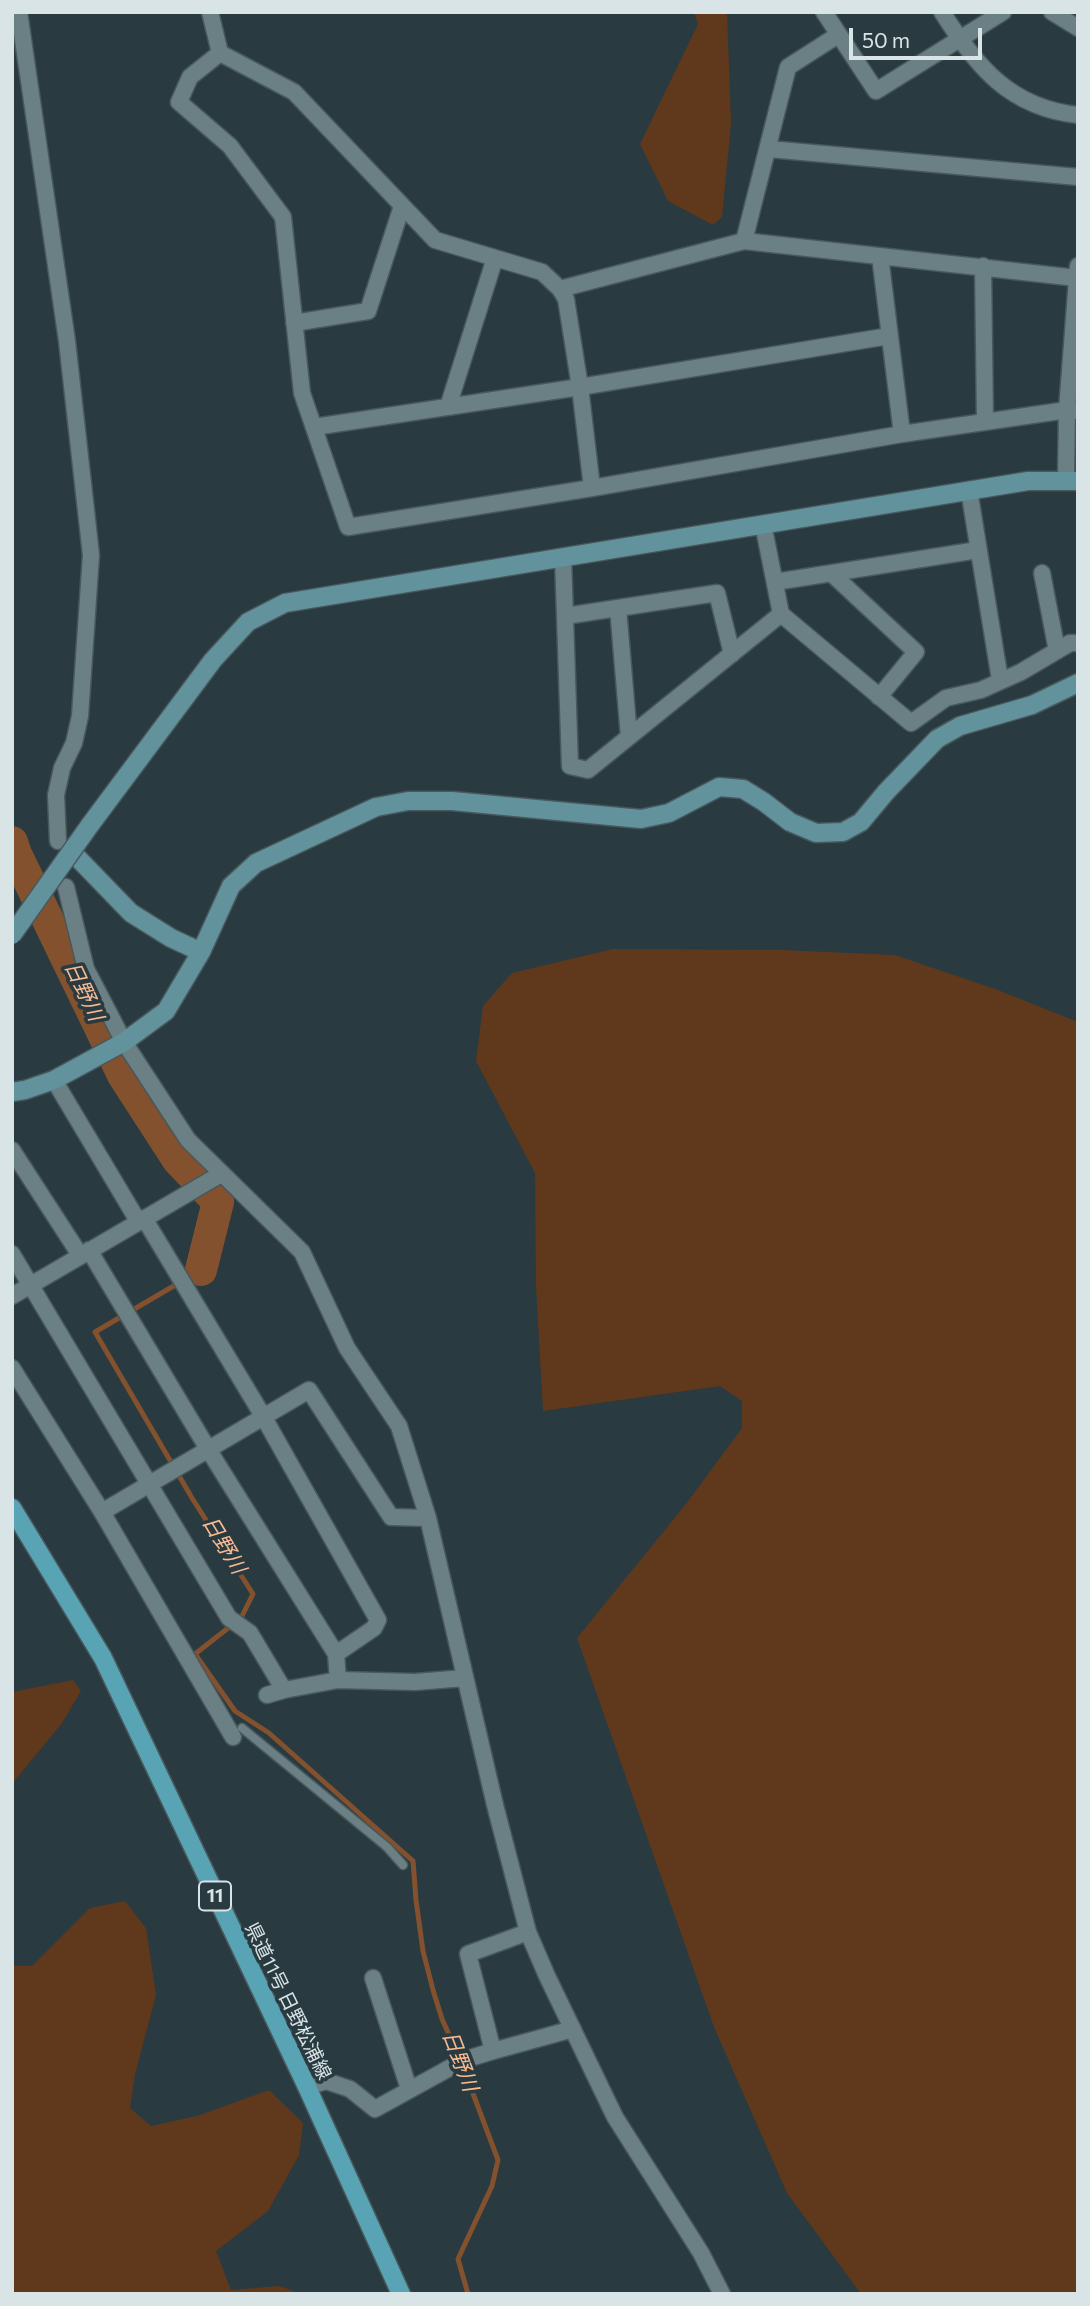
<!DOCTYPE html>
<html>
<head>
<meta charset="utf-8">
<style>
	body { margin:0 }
	#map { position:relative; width:1090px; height:2306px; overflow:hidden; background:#293b40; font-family:Commissioner,sans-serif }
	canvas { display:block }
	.frame { position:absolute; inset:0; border:14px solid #d9e4e7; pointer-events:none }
	.scale { position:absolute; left:849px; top:28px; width:133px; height:32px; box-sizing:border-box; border:4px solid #d9e4e7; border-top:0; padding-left:9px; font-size:21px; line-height:24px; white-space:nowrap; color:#d9e4e7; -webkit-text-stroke:5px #293b40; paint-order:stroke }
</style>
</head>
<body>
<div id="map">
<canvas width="1090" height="2306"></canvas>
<div class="frame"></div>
<div class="scale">50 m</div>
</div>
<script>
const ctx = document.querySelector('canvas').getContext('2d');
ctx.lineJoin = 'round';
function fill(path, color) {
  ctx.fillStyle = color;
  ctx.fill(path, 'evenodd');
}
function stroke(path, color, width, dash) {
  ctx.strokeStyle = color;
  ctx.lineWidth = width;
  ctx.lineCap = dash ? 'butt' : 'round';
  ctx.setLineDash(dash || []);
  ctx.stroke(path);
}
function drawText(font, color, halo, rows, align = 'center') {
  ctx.font = font + ' Commissioner,"Noto Sans JP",sans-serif';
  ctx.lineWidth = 7;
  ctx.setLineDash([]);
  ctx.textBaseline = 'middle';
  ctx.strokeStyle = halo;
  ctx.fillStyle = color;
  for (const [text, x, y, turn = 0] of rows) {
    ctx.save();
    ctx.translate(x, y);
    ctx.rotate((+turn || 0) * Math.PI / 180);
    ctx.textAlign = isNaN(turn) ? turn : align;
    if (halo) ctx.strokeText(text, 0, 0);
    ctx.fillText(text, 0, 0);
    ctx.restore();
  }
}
const green = new Path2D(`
	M 694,12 L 727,12 L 731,123 L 722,217 L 713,225 L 668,201 L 640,144 L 698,24 Z
	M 613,949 L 782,950 L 895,955 L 998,990 L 1078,1022 L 1078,2294 L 861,2294 L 787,2193 L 714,2027 L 577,1638 L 686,1504 L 742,1428 L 742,1401 L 720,1386 L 543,1411 L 536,1286 L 535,1173 L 476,1061 L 483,1006 L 512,973 Z
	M 73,1680 L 81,1691 L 62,1723 L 12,1784 L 12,1692 Z
	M 125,1901 L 146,1928 L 156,1995 L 135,2074 L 130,2108 L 151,2126 L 197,2116 L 269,2090 L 303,2123 L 299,2155 L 268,2211 L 216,2251 L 231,2290 L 279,2286 L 303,2294 L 12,2294 L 12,1963 L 15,1966 L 32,1966 L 90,1908 Z`);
const stream = new Path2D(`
	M 201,1270 L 95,1332 L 192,1498 L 253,1594 L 241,1618 L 195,1654 L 235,1711 L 269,1733 L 413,1861 L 416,1900 L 423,1951 L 433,1990 L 442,2019 L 460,2059 L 498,2160 L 492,2186 L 458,2259 L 468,2294`);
const river = new Path2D(`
	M 12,842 L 16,854 L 123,1075 L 178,1160 L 218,1202 L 201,1270`);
const lane = new Path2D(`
	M 242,1728 L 387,1847 L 403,1865`);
const street = new Path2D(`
	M 19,12 L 67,341 L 91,555 L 80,716 L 74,743 L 62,768 L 56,795 L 58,841
	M 210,12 L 220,53
	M 824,12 L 876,91 L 1003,12
	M 942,12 C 976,66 1010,108 1078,115
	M 1052,12 L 1078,28
	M 769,149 L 1078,177
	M 744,241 L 788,67 L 838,35
	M 880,256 L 902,434
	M 983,266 L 985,421
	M 560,289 L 744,241 L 1077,278
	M 294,323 L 368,311 L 402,206
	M 448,407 L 495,258
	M 314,427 L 580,387 L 889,336
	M 1066,480 L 1067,410 L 1078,266
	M 592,488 L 580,387 L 566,299 L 560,289 L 542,272 L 435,240 L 294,92 L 220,53 L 190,77 L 179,102 L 230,146 L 283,217 L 302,393 L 348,527 L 592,488 L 902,434 L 1067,410 L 1078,411
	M 969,490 L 1000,680
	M 763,524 L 781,614 L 911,723 L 946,698 L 981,690 L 1021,672 L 1070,643 L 1078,643
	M 563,557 L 570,766 L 588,770 L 781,614
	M 831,573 L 916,652 L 879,697
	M 1042,573 L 1057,651
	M 775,582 L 978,550
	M 618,608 L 629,737
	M 565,616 L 717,593 L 732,654
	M 66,887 L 86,969 L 124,1042 L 188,1140 L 302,1252 L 347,1348 L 399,1426 L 428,1518 L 495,1805 L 528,1932 L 547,1976 L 615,2117 L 701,2253 L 722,2294
	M 54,1080 L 138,1221
	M 12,1150 L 80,1255
	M 144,1218 L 263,1416 L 378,1620 L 374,1628 L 336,1654
	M 89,1250 L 208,1449 L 336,1654 L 338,1680
	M 12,1254 L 229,1618 L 250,1633 L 284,1690
	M 12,1296 L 221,1174
	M 12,1368 L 102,1512 L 233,1737
	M 102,1512 L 309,1390 L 391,1517 L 428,1518
	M 267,1695 L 284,1690 L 338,1680 L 415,1682 L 465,1678
	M 373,1978 L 409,2089
	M 493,2051 L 573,2029
	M 307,2087 L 326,2081 L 350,2089 L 375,2109 L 464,2060 L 493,2051 L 468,1954 L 528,1932`);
const secondary = new Path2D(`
	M 90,825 L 213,660 L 248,622 L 285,603 L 1028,481 L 1078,481
	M 71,851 L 131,913 L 171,938 L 201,952
	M 12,1092 L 25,1090 L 54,1080 L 124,1042 L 166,1011 L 201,952 L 231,886 L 256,863 L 376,807 L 408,801 L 452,801 L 641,819 L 669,813 L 719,787 L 743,789 L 764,802 L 790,822 L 816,833 L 843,832 L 861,822 L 886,792 L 937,739 L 960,726 L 1032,705 L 1078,683`);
const primary = new Path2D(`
	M 12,1508 L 103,1658 L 307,2087 L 401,2294`);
const secondaryBridge = new Path2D(`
	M 12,935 L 90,825`);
const shields = [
	[215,1896,32]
];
const shieldNames = [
	["11",215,1896]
];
const streetNames = [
	["県道11号 日野松浦線",288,2001,64]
];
const waterNames = [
	["日野川",84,991,65],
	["日野川",224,1545,59],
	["日野川",460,2061,69]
];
fill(green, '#60381c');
stroke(stream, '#83512d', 5);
stroke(river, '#83512d', 32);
stroke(lane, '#48585c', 11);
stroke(street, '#48585c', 19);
stroke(secondary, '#48585c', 21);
stroke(primary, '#48585c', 21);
stroke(lane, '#6b8085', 8);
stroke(street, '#6b8085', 16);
stroke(secondary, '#62929c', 18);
stroke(primary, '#58a3b4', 18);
stroke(secondaryBridge, '#48585c', 21, []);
stroke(secondaryBridge, '#62929c', 18);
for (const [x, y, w] of shields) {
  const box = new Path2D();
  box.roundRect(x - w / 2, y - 14.5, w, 29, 5);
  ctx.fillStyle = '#293b40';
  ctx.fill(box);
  stroke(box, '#d9e4e7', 2);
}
drawText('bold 18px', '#d9e4e7', null, shieldNames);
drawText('19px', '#d9e4e7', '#293b40', streetNames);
drawText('italic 21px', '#f8ba90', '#293b40', waterNames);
</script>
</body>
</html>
